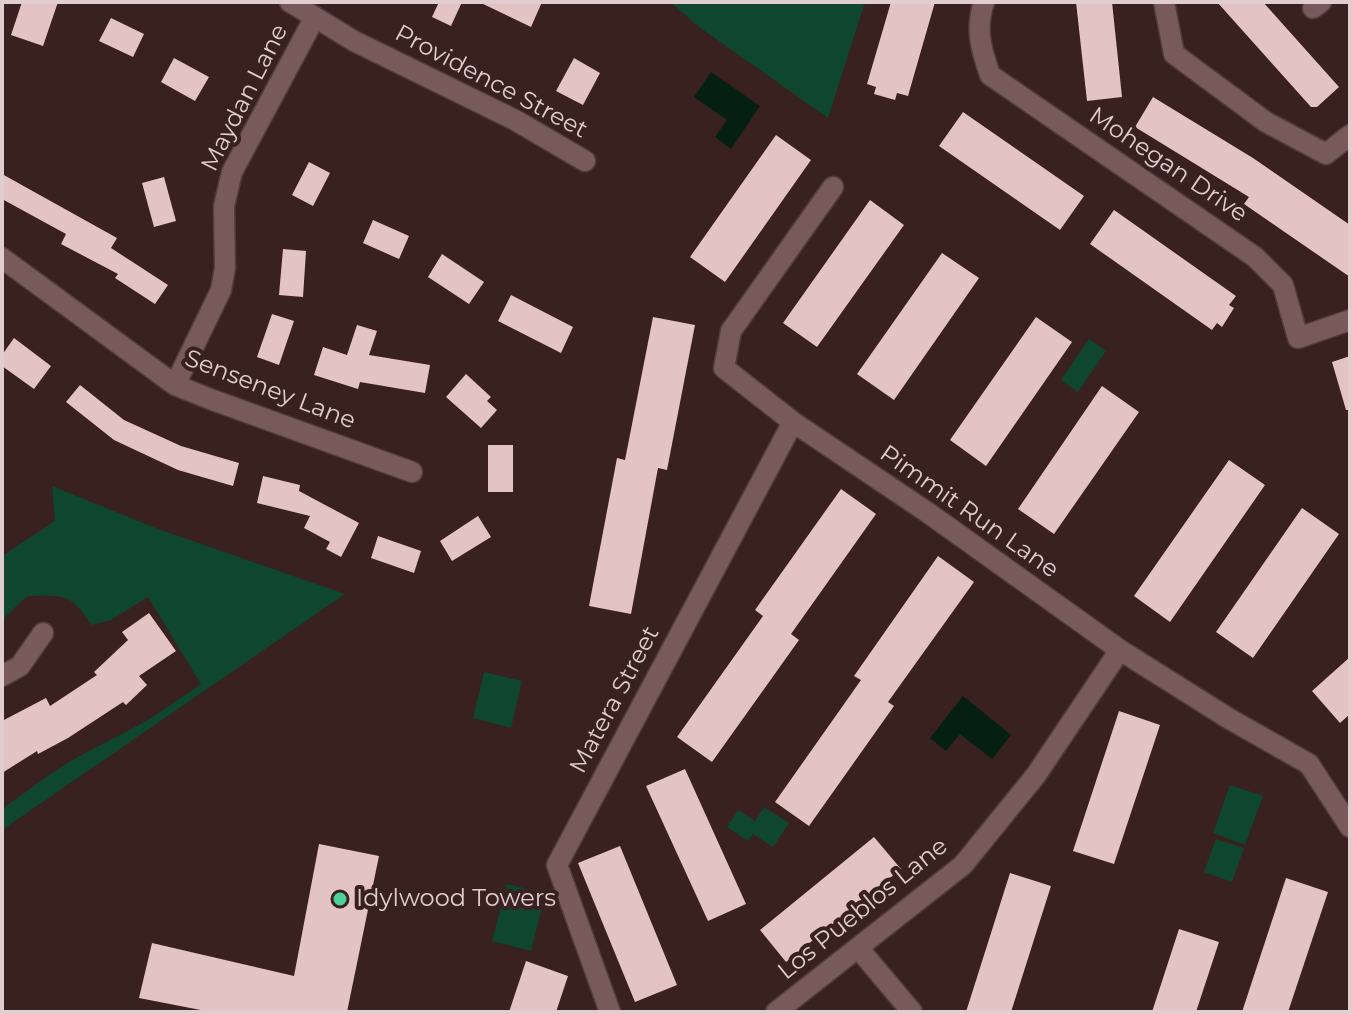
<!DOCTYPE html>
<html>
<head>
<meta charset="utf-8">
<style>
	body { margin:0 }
	#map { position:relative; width:1352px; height:1014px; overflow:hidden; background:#392120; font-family:Montserrat,sans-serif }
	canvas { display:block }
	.frame { position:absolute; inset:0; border:4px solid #dfcecd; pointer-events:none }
</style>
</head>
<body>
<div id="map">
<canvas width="1352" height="1014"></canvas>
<div class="frame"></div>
</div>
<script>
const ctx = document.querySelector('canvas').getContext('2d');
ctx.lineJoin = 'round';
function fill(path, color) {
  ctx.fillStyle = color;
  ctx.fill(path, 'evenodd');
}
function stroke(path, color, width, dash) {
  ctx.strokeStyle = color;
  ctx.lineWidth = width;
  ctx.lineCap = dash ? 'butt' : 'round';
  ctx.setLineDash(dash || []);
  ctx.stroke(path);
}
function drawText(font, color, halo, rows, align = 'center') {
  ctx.font = font + ' Montserrat,sans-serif';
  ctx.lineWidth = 8;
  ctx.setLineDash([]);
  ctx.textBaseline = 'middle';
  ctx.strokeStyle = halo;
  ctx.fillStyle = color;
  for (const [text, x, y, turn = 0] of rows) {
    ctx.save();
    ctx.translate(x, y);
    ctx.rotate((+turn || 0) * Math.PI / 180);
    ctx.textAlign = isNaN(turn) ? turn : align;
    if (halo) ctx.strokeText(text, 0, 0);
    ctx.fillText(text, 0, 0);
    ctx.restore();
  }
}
const green = new Path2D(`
	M 670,2 L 865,2 L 828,118 L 699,27 Z
	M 1089,339 L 1106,351 L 1078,392 L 1061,380 Z
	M 52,486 L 158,529 L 345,594 L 2,830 L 2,809 L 52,773 L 76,758 L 150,719 L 201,684 L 148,597 L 111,620 L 91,625 C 71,592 63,596 27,596 L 3,619 L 2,623 L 2,556 L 55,521 Z
	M 484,672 L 522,681 L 511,728 L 473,718 Z
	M 1230,785 L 1263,796 L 1245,845 L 1213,833 Z
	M 764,807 L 789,823 L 773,847 L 753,834 L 748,841 L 727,827 L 738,810 L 755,821 Z
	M 1216,839 L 1244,848 L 1232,882 L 1204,872 Z
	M 507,884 L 541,892 L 539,902 L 543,903 L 531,951 L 492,941 Z`);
const water = new Path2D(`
	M 711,72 L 760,106 L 731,149 L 715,137 L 727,120 L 694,97 Z
	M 963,696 L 1011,735 L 992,759 L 960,734 L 946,751 L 930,738 Z`);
const building = new Path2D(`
	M 22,2 L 58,2 L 43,46 L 11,35 Z
	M 439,2 L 462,2 L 451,26 L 432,17 Z
	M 479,2 L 542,2 L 531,27 Z
	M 891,2 L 935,2 L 908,96 L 897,93 L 895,100 L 874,94 L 876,87 L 867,84 Z
	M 1076,2 L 1112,2 L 1122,97 L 1087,101 Z
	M 1217,2 L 1263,2 L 1339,87 L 1317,107 L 1311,107 Z
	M 111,18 L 144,34 L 133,57 L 99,41 Z
	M 174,58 L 209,77 L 195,101 L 161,82 Z
	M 574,58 L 600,73 L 583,105 L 556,91 Z
	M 1153,97 L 1253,158 L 1350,225 L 1350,277 L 1244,204 L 1249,197 L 1135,127 Z
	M 963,112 L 1084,196 L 1060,230 L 939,146 Z
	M 776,135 L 811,160 L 725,282 L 690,257 Z
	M 309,162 L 330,173 L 313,206 L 292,195 Z
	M 2,174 L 117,238 L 111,248 L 168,285 L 155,304 L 115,278 L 118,274 L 61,244 L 66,234 L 2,199 Z
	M 164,177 L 176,221 L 154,227 L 142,183 Z
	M 870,200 L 904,225 L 817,347 L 783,323 Z
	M 1114,210 L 1236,296 L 1229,305 L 1234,308 L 1222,327 L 1217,323 L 1212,330 L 1090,244 Z
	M 373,220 L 409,236 L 399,259 L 363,243 Z
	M 283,249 L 306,251 L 303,297 L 279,295 Z
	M 942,253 L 979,278 L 894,400 L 857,374 Z
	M 442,254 L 484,282 L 469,304 L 428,277 Z
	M 511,295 L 573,327 L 561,353 L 498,321 Z
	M 272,314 L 294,321 L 279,365 L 257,357 Z
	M 653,317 L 695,325 L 667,470 L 658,468 L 631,614 L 589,606 L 617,458 L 625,460 Z
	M 1036,317 L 1072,342 L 986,466 L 950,440 Z
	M 357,325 L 377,331 L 369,355 L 430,365 L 425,393 L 360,382 L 358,389 L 314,375 L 323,347 L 347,355 Z
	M 14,338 L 51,366 L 34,389 L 2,366 L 2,355 Z
	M 1350,356 L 1350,410 L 1346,410 L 1332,362 Z
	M 466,374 L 491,397 L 487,401 L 497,410 L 481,428 L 446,397 Z
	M 80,385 L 124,420 L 181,446 L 239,463 L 233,486 L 178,470 L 114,440 L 66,402 Z
	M 1102,386 L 1139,412 L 1054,534 L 1018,509 Z
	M 488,445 L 513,445 L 513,492 L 488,492 Z
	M 1229,460 L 1265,485 L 1170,622 L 1134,596 Z
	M 263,476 L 300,485 L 299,491 L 359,523 L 341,557 L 326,549 L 330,542 L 304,528 L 310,516 L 257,503 Z
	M 841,489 L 876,514 L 791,634 L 799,640 L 712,762 L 677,737 L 763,616 L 755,610 Z
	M 1302,508 L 1339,534 L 1253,658 L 1216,632 Z
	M 478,516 L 491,537 L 452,561 L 440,541 Z
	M 378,536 L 421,551 L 414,573 L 371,558 Z
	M 938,556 L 974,582 L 888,702 L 894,706 L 809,826 L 775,802 L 861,680 L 854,676 Z
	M 149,613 L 176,651 L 139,676 L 147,685 L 126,705 L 123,702 L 68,738 L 38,754 L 37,751 L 2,773 L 2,721 L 46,698 L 50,706 L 97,675 L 94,672 L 128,640 L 122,632 Z
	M 1350,657 L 1350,714 L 1340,723 L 1312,691 Z
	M 1119,711 L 1160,725 L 1114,864 L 1073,851 Z
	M 685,769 L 746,904 L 708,921 L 646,786 Z
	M 874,837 L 901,869 L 786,962 L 760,930 Z
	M 319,844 L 379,856 L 347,1012 L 211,1012 L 139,998 L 152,943 L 294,976 Z
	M 620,846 L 677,985 L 635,1002 L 578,863 Z
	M 1010,873 L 1051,886 L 1011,1012 L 966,1012 Z
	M 1286,878 L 1328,892 L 1288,1012 L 1242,1012 Z
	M 1179,929 L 1219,942 L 1196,1012 L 1152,1012 Z
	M 526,961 L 568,976 L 556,1012 L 509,1012 Z`);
const street = new Path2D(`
	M 290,2 L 354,41 L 515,120 L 585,161
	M 984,2 C 975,29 981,49 990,75 L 1255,257 L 1283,285 L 1298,338 L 1350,320
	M 1164,2 L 1174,54 L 1266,122 L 1326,154 L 1350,135
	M 1313,8 L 1321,2
	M 833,187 L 731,331 L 724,368 L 793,422 L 927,512 L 1120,650 L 1228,718 L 1309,764 L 1350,827
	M 2,258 L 175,385 L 210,399 L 412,472
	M 175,385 L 221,290 L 225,268 L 224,206 L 232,172 L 315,17
	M 2,676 L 20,666 L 43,633
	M 859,949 L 912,1012
	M 610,1012 L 557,865 L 793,422
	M 776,1012 L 963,865 L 1036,775 L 1120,650`);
const markers = [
	[340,899,8,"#4dd39a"]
];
const streetNames = [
	["Providence Street",491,82,28],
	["Maydan Lane",245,98,-63],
	["Mohegan Drive",1168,165,34],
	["Senseney Lane",270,390,21],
	["Pimmit Run Lane",969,512,35],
	["Matera Street",615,700,-62],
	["Los Pueblos Lane",863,909,-39]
];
const poiNames = [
	["Idylwood Towers",356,899]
];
fill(green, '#0e462f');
fill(water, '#051f13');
fill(building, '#e4c4c2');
stroke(street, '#513c3d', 23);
stroke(street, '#775a59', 20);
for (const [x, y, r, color] of markers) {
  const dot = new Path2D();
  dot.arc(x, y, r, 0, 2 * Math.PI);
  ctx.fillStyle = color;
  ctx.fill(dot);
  stroke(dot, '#392120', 3);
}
drawText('24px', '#dfcecd', '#392120', streetNames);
drawText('24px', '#dfcecd', '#392120', poiNames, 'left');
</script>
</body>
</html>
